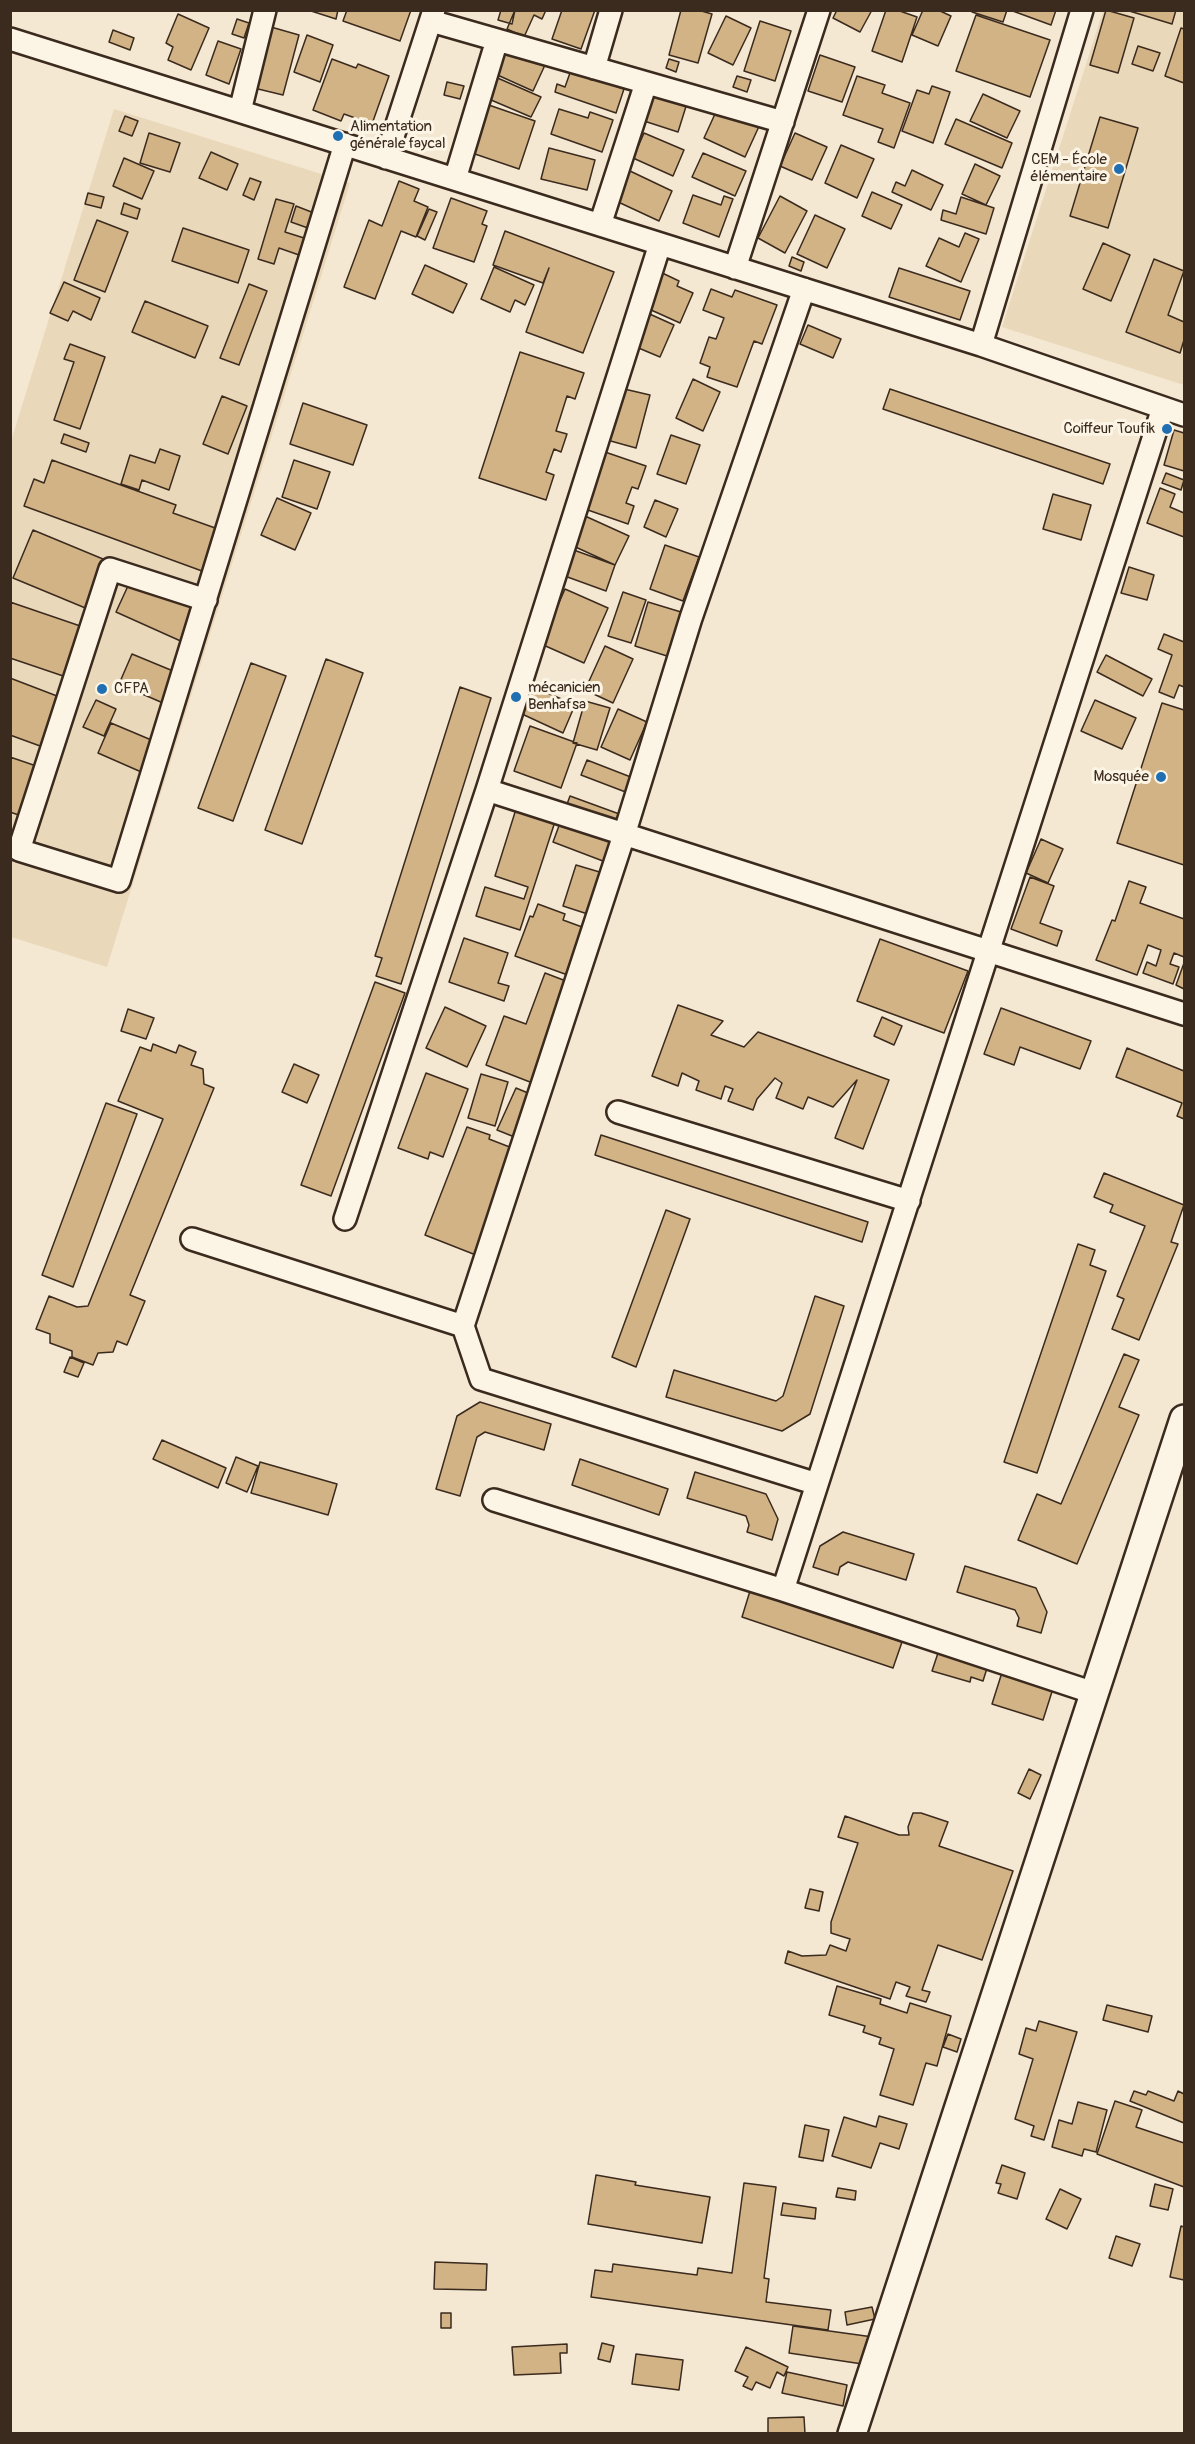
<!DOCTYPE html>
<html>
<head>
<meta charset="utf-8">
<style>
	body { margin:0 }
	#map { position:relative; width:1195px; height:2444px; overflow:hidden; background:#f4e8d2; font-family:Pangolin,sans-serif }
	canvas { display:block }
	.frame { position:absolute; inset:0; border:12px solid #3b2a1e; pointer-events:none }
</style>
</head>
<body>
<div id="map">
<canvas width="1195" height="2444"></canvas>
<div class="frame"></div>
</div>
<script>
const ctx = document.querySelector('canvas').getContext('2d');
ctx.lineJoin = 'round';
function fill(path, color) {
  ctx.fillStyle = color;
  ctx.fill(path, 'evenodd');
}
function stroke(path, color, width, dash) {
  ctx.strokeStyle = color;
  ctx.lineWidth = width;
  ctx.lineCap = dash ? 'butt' : 'round';
  ctx.setLineDash(dash || []);
  ctx.stroke(path);
}
function drawText(font, color, halo, rows, align = 'center') {
  ctx.font = font + ' Pangolin,sans-serif';
  ctx.lineWidth = 6;
  ctx.setLineDash([]);
  ctx.textBaseline = 'middle';
  ctx.strokeStyle = halo;
  ctx.fillStyle = color;
  for (const [text, x, y, turn = 0] of rows) {
    ctx.save();
    ctx.translate(x, y);
    ctx.rotate((+turn || 0) * Math.PI / 180);
    ctx.textAlign = isNaN(turn) ? turn : align;
    if (halo) ctx.strokeText(text, 0, 0);
    ctx.fillText(text, 0, 0);
    ctx.restore();
  }
}
const built = new Path2D(`
	M 1103,11 L 1184,11 L 1184,385 L 1002,327 Z
	M 114,109 L 350,183 L 107,967 L 11,937 L 11,441 Z`);
const building = new Path2D(`
	M 308,10 L 338,10 L 336,19 Z
	M 347,10 L 411,10 L 400,41 L 343,21 Z
	M 501,10 L 515,10 L 512,24 L 498,20 Z
	M 515,10 L 546,10 L 542,19 L 534,15 L 524,37 L 507,29 Z
	M 562,10 L 595,10 L 581,49 L 552,39 Z
	M 681,10 L 698,10 L 712,14 L 698,63 L 669,55 Z
	M 837,10 L 872,10 L 860,32 L 833,18 Z
	M 886,10 L 897,10 L 917,17 L 902,62 L 872,51 Z
	M 923,10 L 938,10 L 951,16 L 938,46 L 912,35 Z
	M 973,10 L 1007,10 L 1003,22 L 972,12 Z
	M 1010,10 L 1056,10 L 1051,25 Z
	M 1106,10 L 1134,18 L 1118,73 L 1090,65 Z
	M 1126,10 L 1176,10 L 1172,24 Z
	M 178,14 L 209,28 L 191,70 L 168,60 L 173,47 L 166,43 Z
	M 976,15 L 1050,40 L 1030,97 L 956,71 Z
	M 726,16 L 751,28 L 733,65 L 708,53 Z
	M 237,19 L 249,23 L 244,38 L 232,34 Z
	M 760,21 L 791,31 L 775,81 L 744,71 Z
	M 271,27 L 299,35 L 283,95 L 254,88 Z
	M 1181,28 L 1184,29 L 1184,83 L 1165,76 Z
	M 113,30 L 134,38 L 130,50 L 109,42 Z
	M 307,35 L 333,45 L 320,82 L 294,72 Z
	M 218,41 L 241,49 L 229,84 L 206,75 Z
	M 1138,46 L 1160,53 L 1153,71 L 1132,64 Z
	M 504,47 L 545,65 L 533,91 L 493,73 Z
	M 820,55 L 855,67 L 842,102 L 808,91 Z
	M 332,59 L 356,68 L 358,64 L 389,76 L 372,124 L 344,114 L 341,121 L 313,110 Z
	M 669,59 L 679,62 L 676,72 L 666,68 Z
	M 571,70 L 624,89 L 616,113 L 555,92 L 557,84 L 565,87 Z
	M 493,76 L 541,97 L 531,117 L 484,97 Z
	M 737,76 L 751,80 L 747,92 L 733,87 Z
	M 857,76 L 885,85 L 882,93 L 910,103 L 894,148 L 878,142 L 883,129 L 843,115 Z
	M 447,82 L 464,86 L 460,99 L 444,95 Z
	M 932,86 L 950,92 L 933,143 L 902,131 L 917,90 L 929,94 Z
	M 654,90 L 688,100 L 678,132 L 644,121 Z
	M 983,94 L 1020,111 L 1007,138 L 970,121 Z
	M 483,103 L 535,121 L 519,169 L 472,153 Z
	M 720,103 L 761,122 L 745,157 L 704,138 Z
	M 559,109 L 588,118 L 590,112 L 613,120 L 602,152 L 551,134 Z
	M 125,116 L 138,121 L 132,136 L 119,131 Z
	M 1100,117 L 1138,128 L 1108,228 L 1070,216 Z
	M 956,119 L 1012,143 L 1002,168 L 945,144 Z
	M 149,133 L 180,143 L 170,172 L 140,163 Z
	M 644,133 L 684,150 L 673,176 L 633,158 Z
	M 795,133 L 827,147 L 812,180 L 780,166 Z
	M 841,145 L 874,159 L 857,198 L 825,183 Z
	M 549,148 L 595,160 L 587,190 L 541,179 Z
	M 211,152 L 238,164 L 227,190 L 199,178 Z
	M 703,153 L 746,171 L 735,196 L 692,177 Z
	M 124,158 L 154,171 L 142,199 L 113,186 Z
	M 975,164 L 1000,176 L 986,205 L 962,194 Z
	M 912,170 L 943,185 L 931,210 L 892,192 L 896,182 L 905,186 Z
	M 630,171 L 672,191 L 659,221 L 616,201 Z
	M 250,178 L 261,182 L 254,200 L 243,195 Z
	M 399,181 L 419,189 L 414,201 L 428,207 L 416,237 L 401,231 L 375,299 L 344,287 L 369,220 L 382,226 Z
	M 872,192 L 902,205 L 891,229 L 862,216 Z
	M 88,193 L 104,197 L 101,208 L 85,204 Z
	M 693,195 L 721,205 L 724,196 L 733,199 L 719,237 L 683,223 Z
	M 780,196 L 807,211 L 785,253 L 758,238 Z
	M 961,197 L 994,208 L 986,234 L 941,220 L 943,210 L 956,214 Z
	M 451,198 L 487,211 L 482,224 L 487,226 L 474,262 L 433,248 Z
	M 276,199 L 294,204 L 285,232 L 304,238 L 299,255 L 279,248 L 274,264 L 258,259 Z
	M 124,203 L 140,209 L 137,219 L 121,214 Z
	M 296,206 L 314,213 L 308,228 L 291,222 Z
	M 429,209 L 437,212 L 425,240 L 417,236 Z
	M 815,215 L 845,229 L 827,268 L 797,254 Z
	M 97,220 L 128,232 L 105,292 L 74,280 Z
	M 183,228 L 249,250 L 238,283 L 172,261 Z
	M 505,231 L 614,272 L 583,353 L 526,332 L 549,268 L 543,283 L 493,265 Z
	M 965,233 L 979,239 L 961,282 L 926,266 L 939,238 L 959,247 Z
	M 1103,243 L 1130,255 L 1111,301 L 1083,289 Z
	M 792,257 L 804,262 L 801,271 L 789,266 Z
	M 1154,259 L 1184,271 L 1168,315 L 1184,322 L 1184,340 L 1180,353 L 1126,332 Z
	M 425,265 L 467,284 L 453,313 L 412,294 Z
	M 494,267 L 534,285 L 525,305 L 515,300 L 510,312 L 481,299 Z
	M 899,268 L 970,291 L 960,320 L 889,297 Z
	M 656,270 L 679,281 L 677,286 L 693,293 L 680,323 L 640,305 Z
	M 64,282 L 100,298 L 91,320 L 73,311 L 68,321 L 50,313 Z
	M 249,284 L 267,291 L 239,365 L 220,358 Z
	M 711,289 L 732,297 L 735,290 L 777,305 L 762,344 L 754,341 L 737,387 L 707,377 L 710,367 L 700,363 L 709,337 L 716,339 L 724,318 L 703,310 Z
	M 145,301 L 208,326 L 195,358 L 132,332 Z
	M 643,311 L 674,325 L 660,357 L 629,344 Z
	M 808,325 L 841,339 L 833,358 L 800,344 Z
	M 70,344 L 105,357 L 80,429 L 54,420 L 74,362 L 64,359 Z
	M 520,352 L 584,373 L 575,399 L 567,396 L 556,431 L 567,434 L 561,452 L 554,449 L 546,472 L 554,475 L 546,500 L 479,478 Z
	M 693,379 L 720,392 L 703,431 L 676,418 Z
	M 620,388 L 650,395 L 636,448 L 607,440 Z
	M 890,389 L 1110,464 L 1103,484 L 883,409 Z
	M 222,396 L 247,406 L 228,454 L 203,444 Z
	M 303,403 L 367,425 L 353,465 L 290,444 Z
	M 1174,430 L 1184,433 L 1184,471 L 1164,465 Z
	M 64,434 L 89,443 L 86,452 L 61,443 Z
	M 671,435 L 700,445 L 686,484 L 657,474 Z
	M 160,449 L 180,456 L 169,490 L 142,480 L 139,490 L 121,484 L 130,455 L 155,463 Z
	M 605,452 L 646,466 L 638,489 L 632,487 L 626,503 L 634,506 L 628,524 L 585,509 Z
	M 52,460 L 176,505 L 173,513 L 218,529 L 202,571 L 24,506 L 34,479 L 44,483 Z
	M 294,460 L 330,472 L 317,509 L 282,497 Z
	M 1166,473 L 1184,480 L 1181,490 L 1162,483 Z
	M 1160,488 L 1175,494 L 1170,507 L 1184,513 L 1184,537 L 1147,523 Z
	M 1053,494 L 1091,505 L 1081,540 L 1043,529 Z
	M 277,498 L 311,513 L 295,550 L 261,535 Z
	M 655,500 L 678,509 L 666,537 L 644,527 Z
	M 585,516 L 629,536 L 615,565 L 571,545 Z
	M 33,530 L 115,564 L 95,612 L 13,578 Z
	M 665,545 L 699,557 L 683,601 L 650,589 Z
	M 571,549 L 615,565 L 606,591 L 562,575 Z
	M 1129,567 L 1154,575 L 1147,600 L 1121,593 Z
	M 133,575 L 211,610 L 194,647 L 116,612 Z
	M 565,589 L 608,608 L 584,663 L 541,644 Z
	M 623,592 L 646,600 L 631,643 L 608,636 Z
	M 10,602 L 92,630 L 75,680 L 10,658 Z
	M 648,602 L 681,612 L 667,656 L 635,646 Z
	M 1164,634 L 1184,642 L 1184,687 L 1179,685 L 1174,698 L 1159,692 L 1172,655 L 1158,649 Z
	M 605,646 L 633,659 L 613,703 L 585,690 Z
	M 132,654 L 190,678 L 177,709 L 119,684 Z
	M 1106,655 L 1152,679 L 1143,696 L 1097,672 Z
	M 326,659 L 363,673 L 302,844 L 265,830 Z
	M 251,663 L 286,676 L 233,821 L 198,808 Z
	M 10,678 L 70,701 L 51,750 L 10,735 Z
	M 460,687 L 491,698 L 401,984 L 376,976 L 382,958 L 375,956 Z
	M 534,687 L 575,705 L 563,733 L 522,714 Z
	M 96,700 L 116,709 L 104,736 L 83,727 Z
	M 1095,700 L 1136,718 L 1122,749 L 1081,731 Z
	M 585,701 L 610,708 L 597,750 L 573,743 Z
	M 1162,703 L 1184,710 L 1184,865 L 1117,843 Z
	M 618,709 L 647,722 L 630,760 L 601,747 Z
	M 111,723 L 168,747 L 155,778 L 98,753 Z
	M 530,726 L 577,743 L 561,788 L 514,771 Z
	M 10,757 L 48,770 L 30,819 L 10,812 Z
	M 587,760 L 641,781 L 636,796 L 581,775 Z
	M 522,790 L 561,803 L 520,930 L 476,916 L 485,887 L 524,899 L 528,887 L 495,876 Z
	M 570,796 L 633,819 L 616,866 L 553,842 Z
	M 1041,839 L 1063,849 L 1048,883 L 1026,873 Z
	M 576,865 L 613,876 L 600,918 L 563,906 Z
	M 1030,877 L 1054,886 L 1040,923 L 1062,931 L 1057,946 L 1011,929 Z
	M 1129,881 L 1146,887 L 1140,903 L 1184,919 L 1184,957 L 1174,953 L 1170,964 L 1179,967 L 1173,984 L 1143,973 L 1147,962 L 1156,966 L 1161,950 L 1148,945 L 1137,975 L 1096,960 L 1112,920 L 1115,921 Z
	M 538,904 L 565,914 L 563,920 L 593,931 L 576,978 L 515,956 L 530,916 L 533,917 Z
	M 464,938 L 508,953 L 498,983 L 509,986 L 504,1001 L 449,982 Z
	M 880,939 L 968,971 L 944,1033 L 857,1001 Z
	M 1184,963 L 1184,989 L 1176,985 Z
	M 545,973 L 579,986 L 543,1087 L 486,1065 L 504,1016 L 526,1024 Z
	M 375,982 L 405,993 L 331,1196 L 301,1185 Z
	M 678,1005 L 723,1021 L 711,1035 L 744,1047 L 758,1032 L 889,1080 L 863,1149 L 835,1138 L 857,1080 L 833,1107 L 808,1097 L 803,1109 L 776,1098 L 782,1083 L 775,1078 L 757,1099 L 753,1110 L 728,1101 L 733,1089 L 725,1086 L 721,1099 L 696,1090 L 699,1081 L 682,1073 L 678,1086 L 652,1076 Z
	M 445,1007 L 486,1026 L 467,1067 L 426,1048 Z
	M 1001,1008 L 1091,1041 L 1080,1069 L 1020,1047 L 1014,1065 L 984,1054 Z
	M 128,1009 L 154,1018 L 146,1039 L 121,1031 Z
	M 882,1017 L 902,1026 L 894,1045 L 874,1036 Z
	M 153,1044 L 176,1053 L 179,1045 L 196,1052 L 191,1065 L 203,1069 L 204,1084 L 214,1088 L 130,1295 L 145,1301 L 127,1345 L 117,1341 L 113,1352 L 98,1353 L 93,1365 L 72,1357 L 72,1351 L 50,1343 L 50,1334 L 36,1329 L 49,1296 L 77,1307 L 88,1306 L 163,1119 L 118,1101 L 140,1047 L 151,1051 Z
	M 1127,1048 L 1184,1071 L 1184,1119 L 1177,1116 L 1182,1103 L 1116,1077 Z
	M 294,1064 L 319,1075 L 307,1103 L 282,1092 Z
	M 426,1073 L 468,1089 L 443,1157 L 430,1152 L 428,1159 L 398,1148 Z
	M 481,1074 L 508,1082 L 495,1126 L 468,1118 Z
	M 516,1088 L 540,1098 L 522,1140 L 497,1130 Z
	M 106,1103 L 137,1114 L 73,1287 L 42,1275 Z
	M 467,1127 L 490,1135 L 489,1139 L 525,1153 L 486,1259 L 425,1235 Z
	M 601,1135 L 868,1222 L 862,1242 L 595,1155 Z
	M 1104,1173 L 1184,1205 L 1171,1242 L 1178,1244 L 1139,1340 L 1112,1329 L 1124,1299 L 1117,1296 L 1145,1226 L 1110,1212 L 1113,1205 L 1094,1197 Z
	M 666,1210 L 690,1219 L 636,1367 L 612,1357 Z
	M 1078,1244 L 1095,1250 L 1090,1265 L 1106,1271 L 1037,1473 L 1004,1462 Z
	M 815,1296 L 844,1306 L 810,1414 L 782,1431 L 666,1397 L 674,1370 L 776,1401 L 783,1396 Z
	M 1124,1354 L 1139,1360 L 1119,1407 L 1139,1415 L 1077,1564 L 1018,1540 L 1037,1494 L 1061,1504 Z
	M 70,1357 L 84,1363 L 78,1377 L 64,1372 Z
	M 480,1402 L 551,1424 L 544,1450 L 485,1432 L 477,1437 L 460,1496 L 436,1489 L 457,1416 Z
	M 162,1440 L 226,1468 L 218,1488 L 153,1459 Z
	M 236,1457 L 258,1466 L 247,1492 L 226,1483 Z
	M 580,1459 L 668,1489 L 659,1515 L 572,1485 Z
	M 260,1462 L 337,1484 L 328,1515 L 251,1493 Z
	M 695,1472 L 766,1494 L 778,1519 L 772,1540 L 747,1532 L 749,1525 L 746,1516 L 687,1498 Z
	M 843,1532 L 914,1554 L 906,1580 L 848,1562 L 840,1567 L 838,1575 L 813,1567 L 820,1546 Z
	M 965,1566 L 1036,1588 L 1047,1612 L 1041,1633 L 1017,1626 L 1019,1618 L 1015,1610 L 957,1592 Z
	M 750,1591 L 902,1642 L 893,1668 L 742,1617 Z
	M 939,1650 L 988,1665 L 983,1681 L 971,1677 L 970,1682 L 932,1671 Z
	M 1005,1663 L 1056,1679 L 1043,1720 L 992,1704 Z
	M 1029,1769 L 1041,1775 L 1030,1799 L 1018,1793 Z
	M 913,1813 L 921,1813 L 948,1822 L 939,1846 L 1013,1871 L 982,1960 L 938,1945 L 922,1990 L 930,1992 L 926,2002 L 906,1996 L 910,1987 L 896,1982 L 890,1999 L 785,1963 L 788,1951 L 802,1956 L 826,1955 L 830,1945 L 846,1951 L 850,1939 L 831,1933 L 831,1922 L 858,1843 L 838,1837 L 845,1816 L 899,1835 L 909,1835 L 908,1827 Z
	M 810,1889 L 823,1892 L 819,1911 L 805,1908 Z
	M 837,1986 L 881,1999 L 880,2004 L 907,2013 L 910,2003 L 951,2016 L 937,2066 L 926,2063 L 913,2105 L 880,2095 L 894,2049 L 879,2044 L 881,2038 L 863,2032 L 865,2026 L 829,2015 Z
	M 1107,2005 L 1152,2016 L 1148,2032 L 1103,2020 Z
	M 1039,2021 L 1077,2032 L 1044,2140 L 1031,2136 L 1034,2126 L 1015,2119 L 1033,2059 L 1019,2054 L 1026,2028 L 1036,2031 Z
	M 948,2034 L 961,2039 L 957,2052 L 943,2047 Z
	M 1134,2091 L 1146,2095 L 1148,2091 L 1174,2101 L 1178,2091 L 1184,2094 L 1184,2123 L 1130,2101 Z
	M 1115,2101 L 1142,2110 L 1136,2127 L 1184,2143 L 1184,2140 L 1184,2187 L 1097,2154 Z
	M 1078,2102 L 1107,2110 L 1096,2152 L 1084,2149 L 1082,2156 L 1052,2147 L 1059,2120 L 1072,2124 Z
	M 879,2116 L 907,2124 L 899,2149 L 880,2143 L 871,2168 L 832,2156 L 844,2117 L 876,2127 Z
	M 805,2125 L 829,2130 L 823,2161 L 799,2157 Z
	M 1002,2165 L 1025,2173 L 1017,2199 L 998,2193 L 1001,2184 L 996,2183 Z
	M 596,2175 L 636,2182 L 635,2185 L 710,2197 L 702,2243 L 588,2224 Z
	M 744,2183 L 776,2187 L 764,2278 L 769,2279 L 766,2302 L 831,2310 L 828,2330 L 591,2297 L 595,2270 L 612,2272 L 613,2264 L 697,2275 L 698,2268 L 732,2273 Z
	M 1155,2184 L 1173,2189 L 1168,2210 L 1150,2206 Z
	M 838,2188 L 856,2191 L 855,2200 L 836,2197 Z
	M 1060,2189 L 1081,2199 L 1067,2229 L 1046,2219 Z
	M 783,2203 L 816,2208 L 815,2219 L 781,2215 Z
	M 1181,2226 L 1184,2227 L 1184,2280 L 1170,2277 Z
	M 1116,2236 L 1140,2244 L 1132,2266 L 1109,2258 Z
	M 435,2262 L 487,2264 L 486,2290 L 434,2289 Z
	M 872,2307 L 875,2319 L 847,2325 L 845,2312 Z
	M 441,2313 L 451,2313 L 451,2328 L 441,2328 Z
	M 793,2326 L 873,2337 L 869,2365 L 789,2353 Z
	M 602,2343 L 614,2346 L 610,2362 L 598,2359 Z
	M 567,2344 L 567,2353 L 560,2353 L 561,2373 L 514,2375 L 512,2347 Z
	M 746,2347 L 788,2367 L 784,2376 L 777,2372 L 770,2388 L 756,2382 L 752,2390 L 743,2386 L 748,2377 L 735,2371 Z
	M 636,2354 L 683,2360 L 679,2390 L 632,2384 Z
	M 787,2372 L 847,2385 L 843,2406 L 782,2393 Z
	M 804,2417 L 805,2434 L 768,2434 L 768,2418 Z`);
const minor = new Path2D(`
	M 431,21 L 783,122
	M 10,39 L 981,345 L 1184,415
	M 594,68 L 611,10
	M 240,111 L 265,10
	M 386,158 L 434,10
	M 455,179 L 497,40
	M 600,225 L 646,83
	M 735,268 L 819,10
	M 981,345 L 1082,10
	M 206,600 L 110,569 L 19,850 L 119,881 L 345,144
	M 487,790 L 1184,1014
	M 618,1112 L 909,1201
	M 345,1219 L 487,790 L 660,244
	M 192,1239 L 463,1326 L 481,1379 L 817,1484
	M 463,1326 L 624,835 L 691,618 L 804,289
	M 494,1500 L 783,1590 L 1094,1693
	M 783,1590 L 1163,408`);
const major = new Path2D(`
	M 852,2434 L 1184,1419`);
const markers = [
	[338,136,6,"#1f6fb2"],
	[1119,169,6,"#1f6fb2"],
	[1167,429,6,"#1f6fb2"],
	[102,689,6,"#1f6fb2"],
	[516,697,6,"#1f6fb2"],
	[1161,777,6,"#1f6fb2"]
];
const poiNames = [
	["Alimentation",350,127],
	["générale faycal",350,144],
	["CEM - École",1107,160,"right"],
	["élémentaire",1107,177,"right"],
	["Coiffeur Toufik",1155,429,"right"],
	["mécanicien",528,688],
	["Benhafsa",528,705],
	["CFPA",114,689],
	["Mosquée",1149,777,"right"]
];
fill(built, '#ead8bb');
fill(building, '#d2b386');
stroke(building, '#3b2a1e', 1.5);
stroke(minor, '#3b2a1e', 26);
stroke(major, '#3b2a1e', 32);
stroke(minor, '#fcf5e5', 21);
stroke(major, '#fcf5e5', 27);
for (const [x, y, r, color] of markers) {
  const dot = new Path2D();
  dot.arc(x, y, r, 0, 2 * Math.PI);
  ctx.fillStyle = color;
  ctx.fill(dot);
  stroke(dot, '#fcf5e5', 2);
}
drawText('15px', '#3b2a1e', '#fcf5e5', poiNames, 'left');
</script>
</body>
</html>
